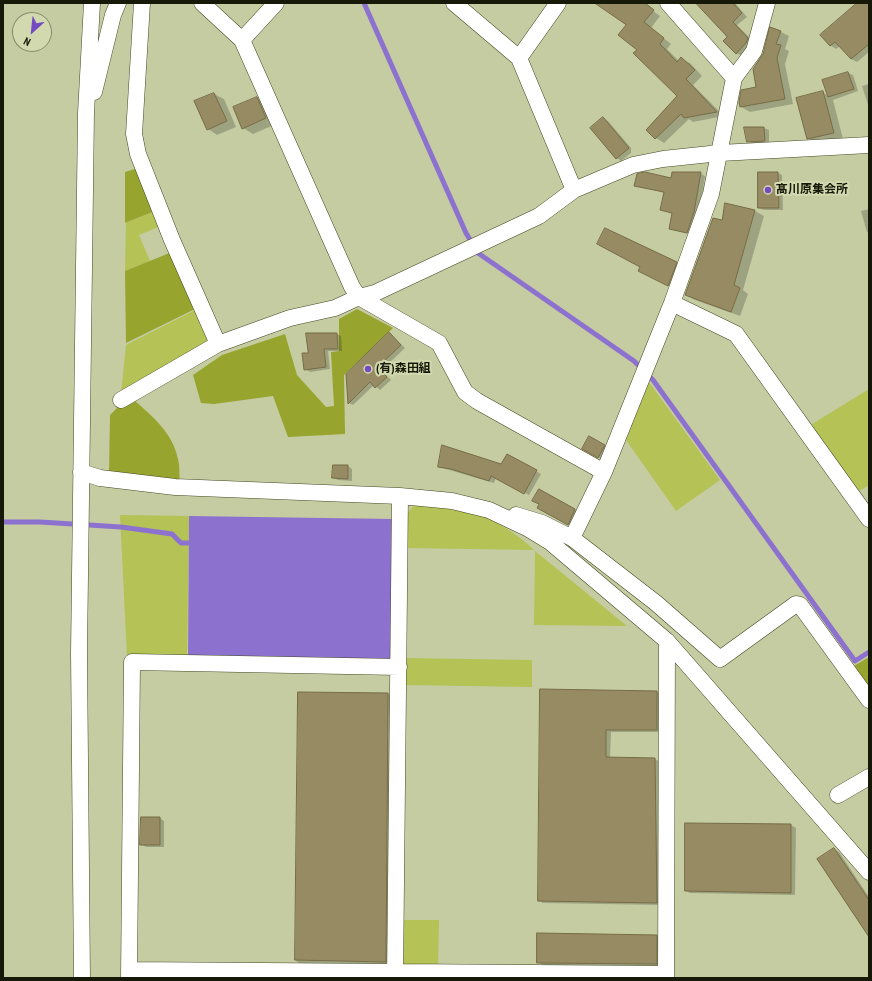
<!DOCTYPE html>
<html>
<head>
<meta charset="utf-8">
<style>
	body { margin:0 }
	#map { position:relative; width:872px; height:981px; overflow:hidden; background:#c5cca2; font-family:"PT Sans Narrow",sans-serif }
	canvas { display:block }
	.frame { position:absolute; inset:0; border:4px solid #161808; pointer-events:none }
	.north { position:absolute; left:12px; top:12px; width:40px; height:40px; box-sizing:border-box; background:#d2d9ae; border:1px solid #878c6c; border-radius:50%; rotate:207deg; font-size:11px; font-weight:700; line-height:16px; text-align:center; color:#161808 }
	.north::after { content:''; display:block; margin:auto; width:14px; height:18px; background:#754bc4; clip-path:polygon(50% 0,100% 100%,50% 72%,0 100%) }
</style>
</head>
<body>
<div id="map">
<canvas width="872" height="981"></canvas>
<div class="frame"></div>
<div class="north">N</div>
</div>
<script>
const ctx = document.querySelector('canvas').getContext('2d');
ctx.lineJoin = 'round';
function fill(path, color) {
  ctx.fillStyle = color;
  ctx.fill(path, 'evenodd');
}
function stroke(path, color, width, dash) {
  ctx.strokeStyle = color;
  ctx.lineWidth = width;
  ctx.lineCap = dash ? 'butt' : 'round';
  ctx.setLineDash(dash || []);
  ctx.stroke(path);
}
function drawText(font, color, halo, rows, align = 'center') {
  ctx.font = font + ' "PT Sans Narrow","Noto Sans JP",sans-serif';
  ctx.lineWidth = 4;
  ctx.setLineDash([]);
  ctx.textBaseline = 'middle';
  ctx.strokeStyle = halo;
  ctx.fillStyle = color;
  for (const [text, x, y, turn = 0] of rows) {
    ctx.save();
    ctx.translate(x, y);
    ctx.rotate((+turn || 0) * Math.PI / 180);
    ctx.textAlign = isNaN(turn) ? turn : align;
    if (halo) ctx.strokeText(text, 0, 0);
    ctx.fillText(text, 0, 0);
    ctx.restore();
  }
}
const green = new Path2D(`
	M 155,211 L 161,226 L 139,235 L 150,261 L 125,271 L 126,223 Z
	M 197,309 L 212,341 L 121,394 L 126,345 Z
	M 649,382 L 720,480 L 676,511 L 626,440 Z
	M 869,389 L 869,485 L 856,493 L 809,426 Z
	M 414,505 C 426,506 439,506 451,507 C 481,511 512,529 534,550 L 406,548 L 406,515 Z
	M 120,515 L 189,516 L 187,658 L 127,657 Z
	M 535,551 L 627,626 L 534,625 Z
	M 404,658 L 532,660 L 532,687 L 404,685 Z
	M 402,920 L 439,920 L 438,966 L 401,966 Z`);
const forest = new Path2D(`
	M 138,168 L 155,211 L 125,223 L 125,172 Z
	M 172,252 L 197,308 L 126,343 L 125,271 Z
	M 357,309 L 393,328 L 344,375 L 345,434 L 288,437 L 273,396 L 214,404 L 201,403 L 193,375 L 222,355 L 285,334 L 297,375 L 326,407 L 334,406 L 331,352 L 339,351 L 339,319 Z
	M 134,400 C 152,416 173,433 178,459 C 180,466 179,475 180,484 L 109,475 L 110,415 L 119,406 Z
	M 869,657 L 869,687 L 854,666 Z`);
const water = new Path2D(`
	M 189,516 L 393,519 L 391,660 L 188,658 Z`);
const shadow = new Path2D(`
	M 597,3 L 642,3 L 660,16 L 651,28 L 671,44 L 667,49 L 679,61 L 682,59 L 690,63 L 702,76 L 693,85 L 724,116 L 693,122 L 689,119 L 664,143 L 656,138 L 647,129 L 678,96 L 638,50 L 628,25 Z
	M 697,3 L 735,3 L 747,17 L 737,25 L 753,41 L 742,56 L 736,53 L 728,37 Z
	M 859,3 L 869,3 L 869,52 L 857,62 L 851,59 L 840,46 L 836,49 L 830,45 Z
	M 781,32 L 789,36 L 785,49 L 789,51 L 785,64 L 793,104 L 750,112 L 741,107 L 757,88 Z
	M 848,73 L 853,75 L 858,91 L 833,100 L 843,139 L 818,144 L 808,138 L 822,92 L 829,96 L 824,81 Z
	M 869,84 L 869,108 L 862,86 Z
	M 214,94 L 224,99 L 236,127 L 217,135 L 208,129 Z
	M 257,98 L 267,103 L 276,124 L 253,134 L 243,128 Z
	M 603,118 L 608,121 L 631,148 L 631,153 L 621,161 L 617,158 Z
	M 745,128 L 764,128 L 769,130 L 769,143 L 753,144 L 748,141 Z
	M 700,173 L 705,176 L 699,215 L 692,235 L 671,228 L 673,214 L 661,210 L 664,193 L 635,185 Z
	M 778,173 L 782,175 L 783,210 L 764,210 L 759,208 Z
	M 869,209 L 869,233 L 867,232 L 861,211 Z
	M 755,211 L 764,216 L 743,290 L 748,294 L 740,316 L 695,300 L 686,295 L 722,221 Z
	M 676,263 L 681,266 L 673,287 L 644,273 Z
	M 389,333 L 405,348 L 386,366 L 390,370 L 385,374 L 391,380 L 380,390 L 374,385 L 353,405 L 349,403 Z
	M 337,334 L 341,336 L 342,351 L 328,351 L 330,369 L 310,372 L 305,369 L 309,354 Z
	M 589,437 L 609,448 L 603,460 L 583,448 Z
	M 507,455 L 541,474 L 529,495 L 496,477 L 494,483 L 439,467 L 502,465 Z
	M 348,466 L 352,469 L 352,481 L 338,480 L 333,478 Z
	M 539,490 L 580,512 L 573,526 L 539,508 L 541,504 Z
	M 541,690 L 657,692 L 662,694 L 662,732 L 611,732 L 610,759 L 655,759 L 660,762 L 661,905 L 543,903 L 539,901 Z
	M 299,693 L 388,694 L 393,697 L 390,964 L 301,964 L 296,961 Z
	M 160,818 L 164,821 L 164,847 L 146,847 L 141,844 Z
	M 686,824 L 791,825 L 796,828 L 795,895 L 690,893 L 686,891 Z
	M 834,849 L 839,852 L 869,897 L 869,935 Z
	M 656,936 L 661,938 L 661,966 L 543,965 L 538,962 Z`);
const stream = new Path2D(`
	M 364,3 L 466,233 L 478,253 L 634,361 L 653,380 L 855,661 L 869,652
	M 3,522 L 40,522 L 121,527 L 172,534 L 181,543 L 196,543`);
const building = new Path2D(`
	M 595,3 L 645,3 L 654,10 L 644,22 L 664,38 L 660,44 L 677,62 L 681,57 L 695,70 L 686,79 L 717,112 L 684,118 L 681,114 L 655,139 L 646,130 L 677,96 L 633,53 L 637,50 L 618,35 L 626,25 Z
	M 696,3 L 733,3 L 742,13 L 733,22 L 748,38 L 746,43 L 736,54 L 723,41 L 727,37 Z
	M 857,3 L 869,3 L 869,44 L 851,59 L 835,42 L 830,46 L 820,35 Z
	M 770,27 L 781,31 L 776,44 L 781,45 L 777,58 L 785,99 L 740,107 L 739,102 L 741,90 L 756,87 L 753,69 L 763,54 Z
	M 848,72 L 854,89 L 828,97 L 822,80 Z
	M 823,91 L 834,133 L 807,139 L 796,98 Z
	M 214,93 L 227,121 L 207,130 L 194,101 Z
	M 257,97 L 266,118 L 242,129 L 233,107 Z
	M 603,117 L 629,148 L 616,159 L 590,128 Z
	M 744,127 L 764,127 L 765,141 L 747,142 Z
	M 645,172 L 671,178 L 672,172 L 701,172 L 694,212 L 687,233 L 669,229 L 672,213 L 660,210 L 664,192 L 634,186 L 637,174 Z
	M 758,172 L 778,172 L 779,208 L 758,208 Z
	M 725,203 L 755,210 L 734,285 L 740,288 L 731,312 L 685,295 L 713,218 L 722,220 Z
	M 605,228 L 677,262 L 668,286 L 638,271 L 640,267 L 597,244 Z
	M 389,332 L 401,345 L 382,363 L 386,367 L 381,371 L 387,377 L 375,388 L 370,382 L 348,404 L 346,374 Z
	M 306,333 L 337,333 L 338,349 L 324,349 L 326,367 L 304,370 L 302,353 L 308,353 Z
	M 589,436 L 605,445 L 598,458 L 582,449 Z
	M 442,445 L 501,464 L 507,454 L 537,470 L 524,494 L 491,476 L 489,481 L 451,469 L 438,467 Z
	M 333,465 L 348,465 L 348,479 L 332,478 Z
	M 539,489 L 575,509 L 568,525 L 537,508 L 539,504 L 532,501 Z
	M 540,689 L 657,691 L 657,730 L 606,730 L 606,757 L 655,758 L 657,903 L 538,901 Z
	M 298,692 L 388,693 L 386,962 L 295,960 Z
	M 141,817 L 160,817 L 160,845 L 140,845 Z
	M 685,823 L 791,824 L 791,893 L 685,891 Z
	M 834,848 L 869,900 L 869,937 L 817,859 Z
	M 537,933 L 657,935 L 657,964 L 537,963 Z`);
const minor = new Path2D(`
	M 142,3 L 134,134 L 138,154 L 172,240 L 218,344
	M 202,3 L 242,40 L 352,287 L 359,297 L 439,343 L 465,392 L 477,401 L 604,472
	M 454,3 L 519,58 L 574,190
	M 668,3 L 734,78
	M 242,40 L 276,3
	M 519,58 L 558,3
	M 94,92 L 113,15 L 118,3
	M 672,303 L 736,334 L 869,519
	M 121,400 L 218,344 L 290,318 L 335,308 L 359,297 L 375,293 L 539,216 L 574,190 L 633,165 L 663,159 L 720,153 L 869,145
	M 81,472 L 100,478 L 175,487 L 400,496 L 452,501 L 489,510 L 527,528 L 550,542 L 667,641 L 869,872
	M 516,515 L 542,523 L 572,538 L 656,603 L 720,659 L 796,604 L 800,605 L 869,700
	M 572,538 L 604,472 L 672,303 L 711,194 L 734,78 L 754,51 L 767,3
	M 838,795 L 869,777
	M 129,970 L 666,974
	M 82,978 L 79,653 L 86,113 L 92,3
	M 129,978 L 132,662 L 399,667
	M 395,978 L 400,496
	M 666,978 L 667,641`);
const markers = [
	[768,190,4,"#754bc4"],
	[368,369,4,"#754bc4"]
];
const poiNames = [
	["髙川原集会所",776,190],
	["(有)森田組",376,369]
];
fill(green, '#b5c255');
fill(forest, '#97a42d');
fill(water, '#8c71cf');
fill(shadow, '#0003');
stroke(stream, '#8c71cf', 5);
fill(building, '#968b63');
stroke(building, '#766c45', 1);
stroke(minor, '#434822', 17);
stroke(minor, '#fff', 16);
for (const [x, y, r, color] of markers) {
  const dot = new Path2D();
  dot.arc(x, y, r, 0, 2 * Math.PI);
  ctx.fillStyle = color;
  ctx.fill(dot);
  stroke(dot, '#d2d9ae', 1.5);
}
drawText('bold 12px', '#161808', '#d2d9ae', poiNames, 'left');
</script>
</body>
</html>
